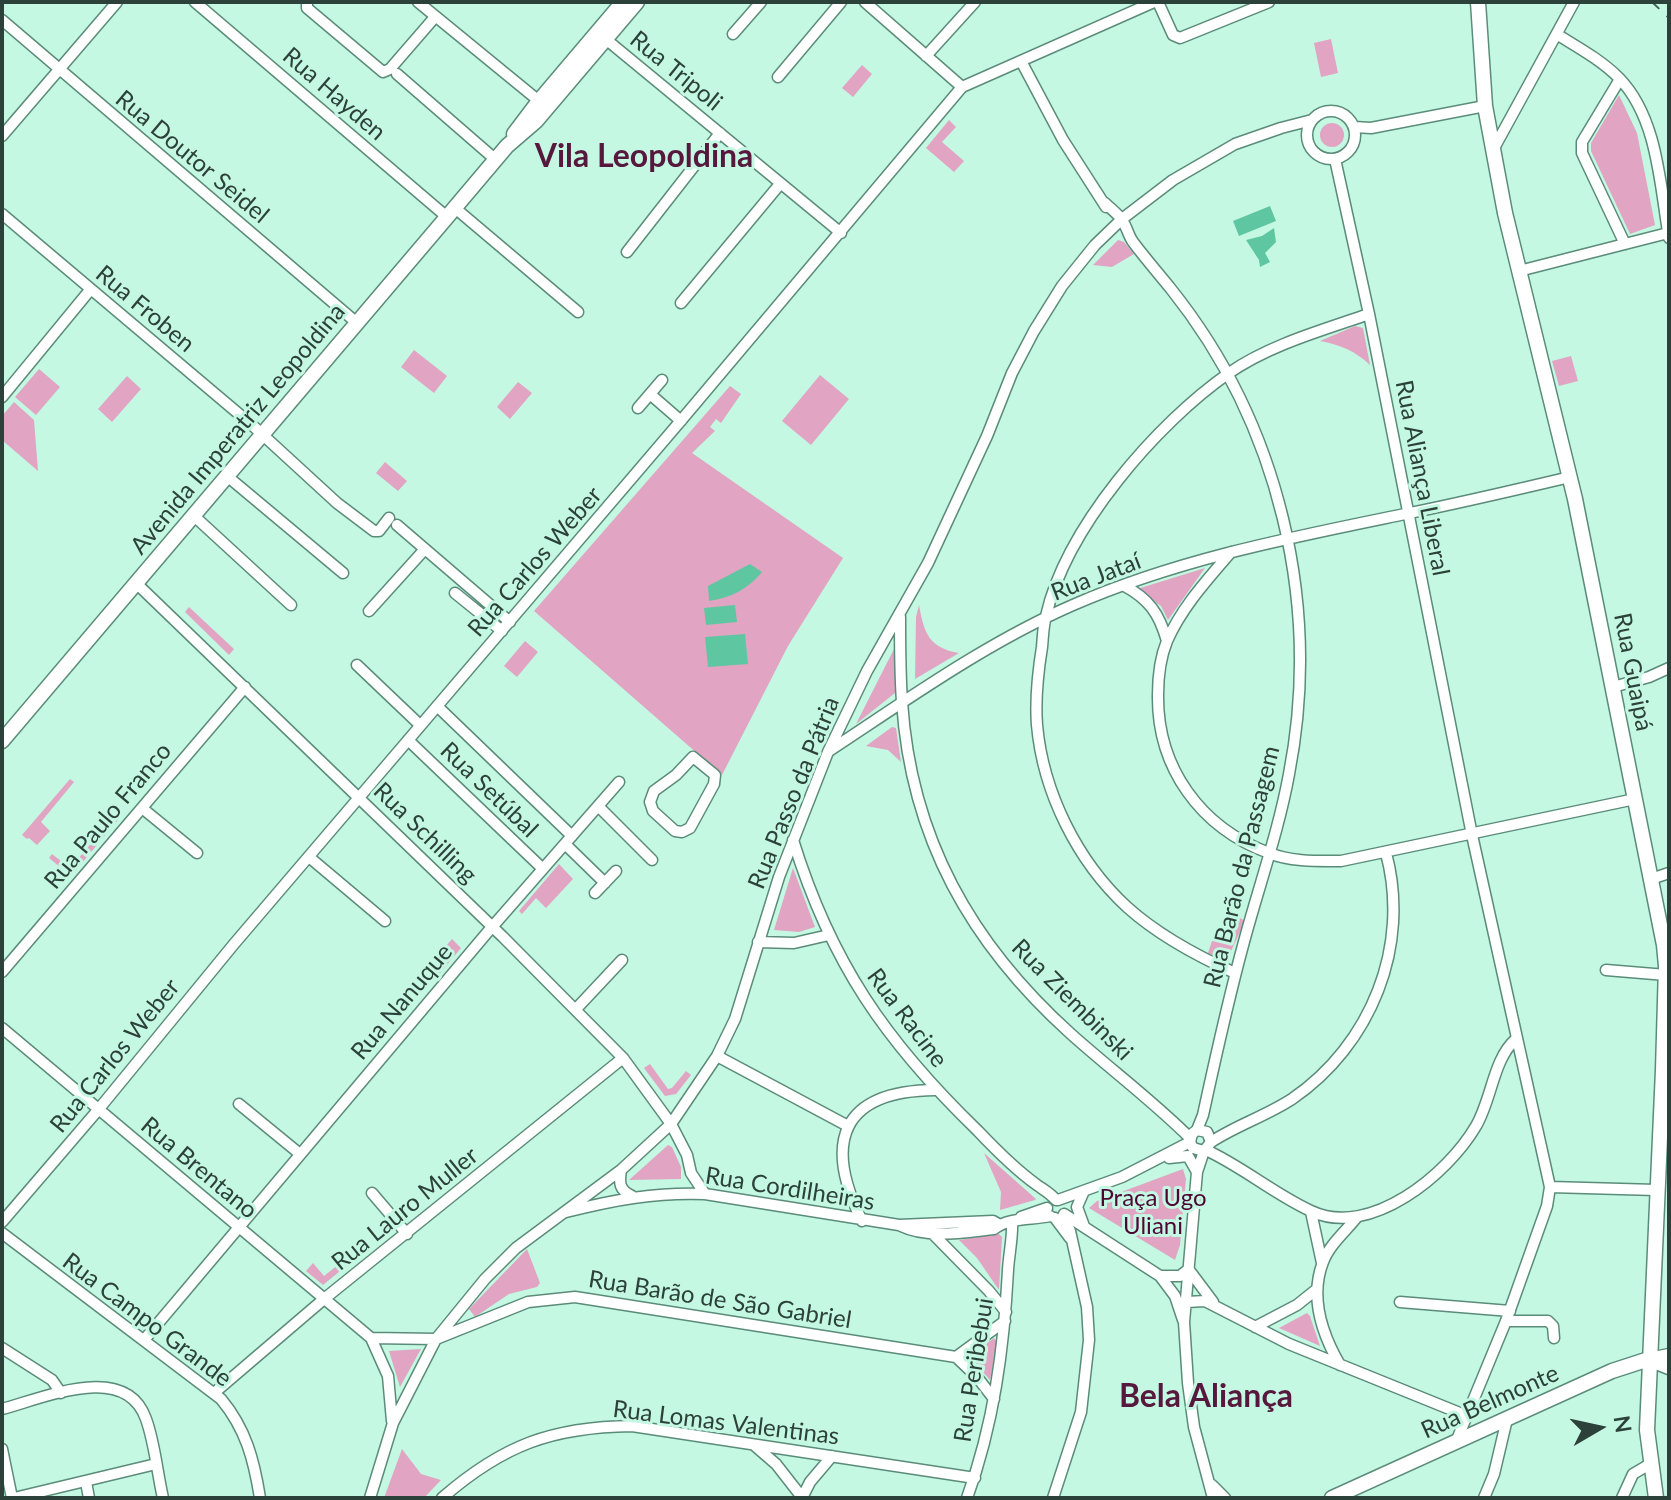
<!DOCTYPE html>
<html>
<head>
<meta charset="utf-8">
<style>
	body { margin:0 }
	#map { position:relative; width:1671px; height:1500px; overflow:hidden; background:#c4f8e2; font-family:Lato,sans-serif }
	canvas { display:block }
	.frame { position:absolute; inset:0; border:4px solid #2c4139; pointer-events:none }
	.north { position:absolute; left:1559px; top:1388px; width:80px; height:80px; -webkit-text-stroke:6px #c4f8e2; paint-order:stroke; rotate:81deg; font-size:22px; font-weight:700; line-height:32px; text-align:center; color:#2c4139 }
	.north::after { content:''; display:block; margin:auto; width:28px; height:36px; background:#2c4139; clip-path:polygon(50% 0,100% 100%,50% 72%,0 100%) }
</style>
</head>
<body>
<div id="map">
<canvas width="1671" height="1500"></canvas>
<div class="frame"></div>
<div class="north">N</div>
</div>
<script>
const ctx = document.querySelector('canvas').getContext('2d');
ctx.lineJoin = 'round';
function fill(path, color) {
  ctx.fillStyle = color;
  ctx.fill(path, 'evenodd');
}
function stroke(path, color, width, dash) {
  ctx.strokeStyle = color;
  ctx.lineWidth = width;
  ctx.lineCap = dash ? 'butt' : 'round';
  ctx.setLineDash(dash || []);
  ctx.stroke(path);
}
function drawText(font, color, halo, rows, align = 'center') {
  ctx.font = font + ' Lato,sans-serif';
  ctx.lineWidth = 6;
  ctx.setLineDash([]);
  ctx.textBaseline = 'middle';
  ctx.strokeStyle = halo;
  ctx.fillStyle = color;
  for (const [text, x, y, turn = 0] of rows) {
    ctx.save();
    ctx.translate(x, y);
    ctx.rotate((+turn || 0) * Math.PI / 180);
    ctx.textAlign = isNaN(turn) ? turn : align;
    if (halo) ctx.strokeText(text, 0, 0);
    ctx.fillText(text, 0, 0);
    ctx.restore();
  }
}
const green = new Path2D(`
	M 1331,39 L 1338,73 L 1321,77 L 1314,43 Z
	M 862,65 L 872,74 L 853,97 L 842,88 Z
	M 1619,95 L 1637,133 L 1655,225 L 1630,234 L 1591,151 L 1591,143 Z
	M 949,120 L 956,127 L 942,142 L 964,161 L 954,172 L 926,148 Z
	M1320 135a12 12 0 1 1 24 0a12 12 0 1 1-24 0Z
	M 1118,240 L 1124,242 L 1134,254 L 1112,267 L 1093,265 Z
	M 1355,326 L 1363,328 L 1370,365 C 1355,351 1341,345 1320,341 Z
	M 414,350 L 447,376 L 434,393 L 401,367 Z
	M 1571,356 L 1578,381 L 1559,386 L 1552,361 Z
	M 39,369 L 60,387 L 36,415 L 15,397 Z
	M 820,375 L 849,399 L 811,445 L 782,421 Z
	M 127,376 L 141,389 L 112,422 L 98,409 Z
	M 518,382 L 532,393 L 510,419 L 497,407 Z
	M 730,386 L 741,394 L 721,423 L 716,419 L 710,427 L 715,431 L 692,453 L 843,558 L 788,646 L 722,775 L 534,611 Z
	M 14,402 L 34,420 L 38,471 L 2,440 L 2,416 Z
	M 385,462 L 407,481 L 398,491 L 376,473 Z
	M 1205,568 L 1168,620 L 1161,606 L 1137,589 Z
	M 919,605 C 924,633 929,648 959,653 L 915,679 L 916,617 Z
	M 189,607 L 234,649 L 229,655 L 185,612 Z
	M 525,641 L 538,652 L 517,677 L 504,666 Z
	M 895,647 L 895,693 L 856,724 Z
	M 892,727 L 896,728 L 901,762 L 888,750 L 866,746 Z
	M 70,779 L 74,782 L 41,822 L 50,831 L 37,845 L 29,838 L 27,839 L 22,835 Z
	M 114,817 L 118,820 L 71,876 L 49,858 L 52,854 L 70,868 Z
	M 559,864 L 573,879 L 546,908 L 536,898 L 522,914 L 519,911 Z
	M 793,868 L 815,927 L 799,932 L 774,930 Z
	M 1235,915 L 1245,921 L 1226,962 L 1208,953 L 1213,938 L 1232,939 L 1235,933 L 1230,926 Z
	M 452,939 L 461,948 L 436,978 L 426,969 Z
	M 650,1064 L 668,1089 L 672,1088 L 686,1071 L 691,1075 L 676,1094 L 665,1096 L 644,1068 Z
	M 668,1145 L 672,1147 L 681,1167 L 681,1179 L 629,1180 Z
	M 984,1153 L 1036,1199 L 1035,1200 L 1000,1210 L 1001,1192 Z
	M 1183,1169 L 1186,1179 L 1180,1245 L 1175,1260 L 1089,1208 L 1097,1201 Z
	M 999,1234 L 1002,1237 L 999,1290 L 977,1258 L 959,1240 Z
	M 358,1249 L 362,1253 L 323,1285 L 306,1271 L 313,1263 L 324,1276 Z
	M 527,1249 L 540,1283 L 537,1287 L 509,1294 L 475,1317 L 469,1309 Z
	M 1307,1313 L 1310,1316 L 1320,1346 L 1279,1328 Z
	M 994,1338 L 997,1342 L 990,1380 L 969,1356 Z
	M 421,1349 L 400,1387 L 389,1351 Z
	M 402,1449 L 421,1474 L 441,1480 L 424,1498 L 384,1498 Z`);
const water = new Path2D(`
	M 1270,206 L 1276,221 L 1239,236 L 1233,221 Z
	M 1274,228 L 1276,242 L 1265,253 L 1270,262 L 1260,267 L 1259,260 L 1246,240 L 1262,236 Z
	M 750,564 L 762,572 C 748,589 731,598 709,601 L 708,586 Z
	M 735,605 L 737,622 L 706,625 L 704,608 Z
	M 745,634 L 748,664 L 708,667 L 705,637 Z`);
const minor = new Path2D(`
	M 195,2 L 447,217
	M 307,2 L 307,8 L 383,72 L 390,69 L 435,17
	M 418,2 L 539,101
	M 865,2 L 962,87
	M 1158,2 L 1173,35 L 1180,38 L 1269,2
	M 2,20 L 357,323
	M 733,34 L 761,2
	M 1558,35 C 1579,48 1601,60 1619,78 C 1658,118 1660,186 1669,238
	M 602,36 L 841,233
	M 926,56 L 975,2
	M 1021,61 L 1063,140 L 1106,207
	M 397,74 L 496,160
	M 778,77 L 841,2
	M 1620,79 L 1582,142 L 1582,153 L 1625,244
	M1307 135a24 24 0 1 1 48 0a24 24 0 1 1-48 0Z
	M 1354,127 L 1371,128 L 1485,106
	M 2,136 L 117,2
	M 1493,150 L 1574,2
	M 1335,159 L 1369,314 L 1472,835 L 1550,1187 L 1547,1206 L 1506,1321 L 1456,1442
	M 1105,203 C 1111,209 1118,214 1122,220 C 1127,227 1128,235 1133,242 C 1145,258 1158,273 1171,289 C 1279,424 1322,604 1289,774 C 1279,829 1260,883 1245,938 C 1229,996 1216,1055 1203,1115 L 1197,1130
	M 455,208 L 578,312
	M 2,214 L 252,425 L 337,503 L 374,531 L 379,531 L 389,518
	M 627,252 L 720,133
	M 1519,271 L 1668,233
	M 681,303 L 780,184
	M 650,394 L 681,421
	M 2,397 L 90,290
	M 638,408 L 662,380
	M 227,476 L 343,573
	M 193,515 L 291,605
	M 397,525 L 510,622
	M 1231,552 C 1207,580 1182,607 1167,641 C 1160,658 1158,677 1158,695 C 1157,768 1201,828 1269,853 C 1291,862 1318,861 1341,861 L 1635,799
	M 136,583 L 503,937 L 623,1058 L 671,1124 L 687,1155 L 691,1173 L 705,1194
	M 1123,585 C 1149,599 1159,613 1167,641
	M 455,593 L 502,631
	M 369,611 L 425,549
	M 900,617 C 900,645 900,673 902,702 C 911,838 971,944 1071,1034 C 1110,1069 1153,1101 1190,1138
	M 357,665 L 420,725
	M 1613,687 L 1649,677 L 1669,668
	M 437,706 L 572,836
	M 408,740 L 543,869
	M 829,751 C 908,699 986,643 1073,605 C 1178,559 1293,537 1405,514 C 1460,503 1515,490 1570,477
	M 693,757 L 715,775 L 714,784 L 690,828 L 682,832 L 675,831 L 653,811 L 650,802 L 654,791 L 676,775 Z
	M 598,806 L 652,860
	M 142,808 L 197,853
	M 793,840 C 831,963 886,1042 978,1131 C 996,1150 1016,1170 1037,1185 C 1044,1190 1050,1193 1056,1200
	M 565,844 L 605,883
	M 309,857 L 385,921
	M 1651,879 L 1669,873
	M 595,893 L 616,871
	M 758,942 L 794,943 L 829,935
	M 1606,970 L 1666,975
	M 2,972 L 245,687
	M 1235,973 C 1197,956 1158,935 1127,907 C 1077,861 1043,792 1037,725 C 1035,699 1038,672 1042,647 C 1043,637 1043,626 1046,616 C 1066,528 1156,424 1229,373 C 1269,345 1323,330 1369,314
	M 576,1009 L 622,960
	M 2,1028 L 371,1338 L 388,1376 L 392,1421
	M 717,1056 L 848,1126
	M 239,1104 L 300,1154
	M 1211,1142 C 1237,1125 1266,1116 1292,1099 C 1371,1045 1411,946 1386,853
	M 1206,1150 C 1243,1167 1274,1194 1311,1211 C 1370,1239 1448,1174 1476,1126 C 1492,1099 1493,1059 1516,1039
	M 1204,1151 L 1193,1148 L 1190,1142 L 1192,1134 L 1197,1130 L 1207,1132 L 1211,1142 L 1204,1151 L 1197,1172 L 1184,1322 L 1188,1383 L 1194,1427 L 1213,1498
	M 1169,1158 L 1188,1156 L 1197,1172
	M 621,1170 C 619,1183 619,1190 632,1196
	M 1550,1187 L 1656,1190
	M 1084,1191 L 1077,1207 L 1084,1226
	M 372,1193 L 407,1234
	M 1058,1200 L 1122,1177 L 1190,1142
	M 566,1212 C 613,1200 656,1192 705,1194 L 899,1225 L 993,1221 L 1000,1225
	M 1311,1212 L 1322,1263
	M 1064,1214 L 1160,1276 L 1175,1296 L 1183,1320
	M 1021,1217 L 1047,1208
	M 1055,1218 L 1070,1238
	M 862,1221 C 823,1142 841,1091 935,1090
	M 2,1222 L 98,1110 L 234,944 L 684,417 L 962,87 L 1154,2
	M 901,1226 C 928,1239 965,1232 994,1229 C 1009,1217 1032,1220 1050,1216
	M 931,1232 L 989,1291 L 1006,1312
	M 2,1233 L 221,1399 C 246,1429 254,1460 260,1498
	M 1189,1270 L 1213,1302
	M 1160,1276 L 1180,1276 L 1189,1269
	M 1187,1302 L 1205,1301 L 1289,1344 L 1467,1416
	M 1400,1302 L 1510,1311
	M 1506,1321 L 1548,1321 L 1553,1326 L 1554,1338
	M 1255,1327 L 1297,1305 L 1317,1289
	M 371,1338 L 436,1339 L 528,1302 L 575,1297 L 956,1357 L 1005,1321
	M 144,1340 L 486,934 L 619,782
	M 2,1348 L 52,1380 L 61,1393
	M 956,1357 L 977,1377 L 994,1399
	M 1340,1365 C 1322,1334 1309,1298 1323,1262 C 1329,1245 1346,1231 1357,1217
	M 214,1393 L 324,1299 L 623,1058
	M 2,1409 C 44,1398 126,1361 146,1419 C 155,1444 157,1472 163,1498
	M 754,1445 L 776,1464 L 801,1496
	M 2,1449 L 12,1498
	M 86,1482 L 89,1498
	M 1212,1485 L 1225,1498
	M 14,1498 L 156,1464
	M 370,1498 L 393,1423 L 436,1339 L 485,1279 L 516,1248 L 621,1170 L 671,1124 L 717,1056 L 735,1019 L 779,877 L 828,752 L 867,671 L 928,563 L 987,436 L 1012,373 L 1034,331 L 1062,286 L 1095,245 L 1122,219 L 1173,180 L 1235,144 L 1281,128 L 1312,120
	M 442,1498 C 503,1445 552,1427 632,1426 L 975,1478
	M 802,1498 L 810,1482 L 832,1456
	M 967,1498 C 994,1424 1004,1347 1008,1270 C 1009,1253 1013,1237 1012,1221
	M 1053,1498 L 1081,1412 L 1089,1340 L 1087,1307 L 1070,1231 L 1063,1216
	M 1484,1498 L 1494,1474 L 1507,1419
	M 1622,1498 L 1633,1474 L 1650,1464`);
const tertiary = new Path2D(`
	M 1649,1359 L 1669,1355`);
const secondary = new Path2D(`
	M 1478,2 L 1485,106 L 1505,213 L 1575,499 L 1664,945 L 1666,966 L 1663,1070 L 1647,1430 L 1656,1498
	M 514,134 L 539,101 L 623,2
	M 2,741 L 447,217 L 507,146 L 536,121 L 637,2
	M 1649,1359 L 1669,1367
	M 1332,1498 L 1612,1371 L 1649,1359`);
const rail = new Path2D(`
	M 1652,2 L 1669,18`);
const streetNames = [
	["Rua Tripoli",676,71,39],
	["Rua Hayden",334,94,41],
	["Rua Doutor Seidel",192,157,40],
	["Rua Froben",145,309,40],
	["Avenida Imperatriz Leopoldina",238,429,-50],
	["Rua Aliança Liberal",1422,478,79],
	["Rua Carlos Weber",535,562,-49],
	["Rua Jataí",1096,577,-21],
	["Rua Guaipá",1633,672,79],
	["Rua Setúbal",489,790,44],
	["Rua Passo da Pátria",794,793,-68],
	["Rua Paulo Franco",108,816,-50],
	["Rua Schilling",425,833,44],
	["Rua Barão da Passagem",1242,867,-76],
	["Rua Ziembinski",1072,1000,45],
	["Rua Nanuque",402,1002,-50],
	["Rua Racine",907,1018,53],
	["Rua Carlos Weber",115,1056,-51],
	["Rua Brentano",199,1168,40],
	["Rua Cordilheiras",790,1189,9],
	["Rua Lauro Muller",405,1209,-39],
	["Rua Barão de São Gabriel",720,1300,9],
	["Rua Campo Grande",147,1320,37],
	["Rua Peribebui",974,1370,-81],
	["Rua Belmonte",1490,1402,-24],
	["Rua Lomas Valentinas",726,1423,7]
];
const parkNames = [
	["Praça Ugo",1153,1198],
	["Uliani",1153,1226]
];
const districtNames = [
	["Vila Leopoldina",644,157],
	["Bela Aliança",1206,1397]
];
fill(green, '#e1a4c2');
fill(water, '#5fc6a2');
stroke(minor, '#5b8c79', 13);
stroke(tertiary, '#5b8c79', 15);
stroke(secondary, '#5b8c79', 17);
stroke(minor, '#fff', 10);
stroke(tertiary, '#fff', 12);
stroke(secondary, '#fff', 14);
stroke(rail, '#466156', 2, [10, 10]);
drawText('24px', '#2c4139', '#c4f8e2', streetNames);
drawText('24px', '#4e0634', '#c4f8e2', parkNames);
drawText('bold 32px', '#56183c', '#c4f8e2', districtNames);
</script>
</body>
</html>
